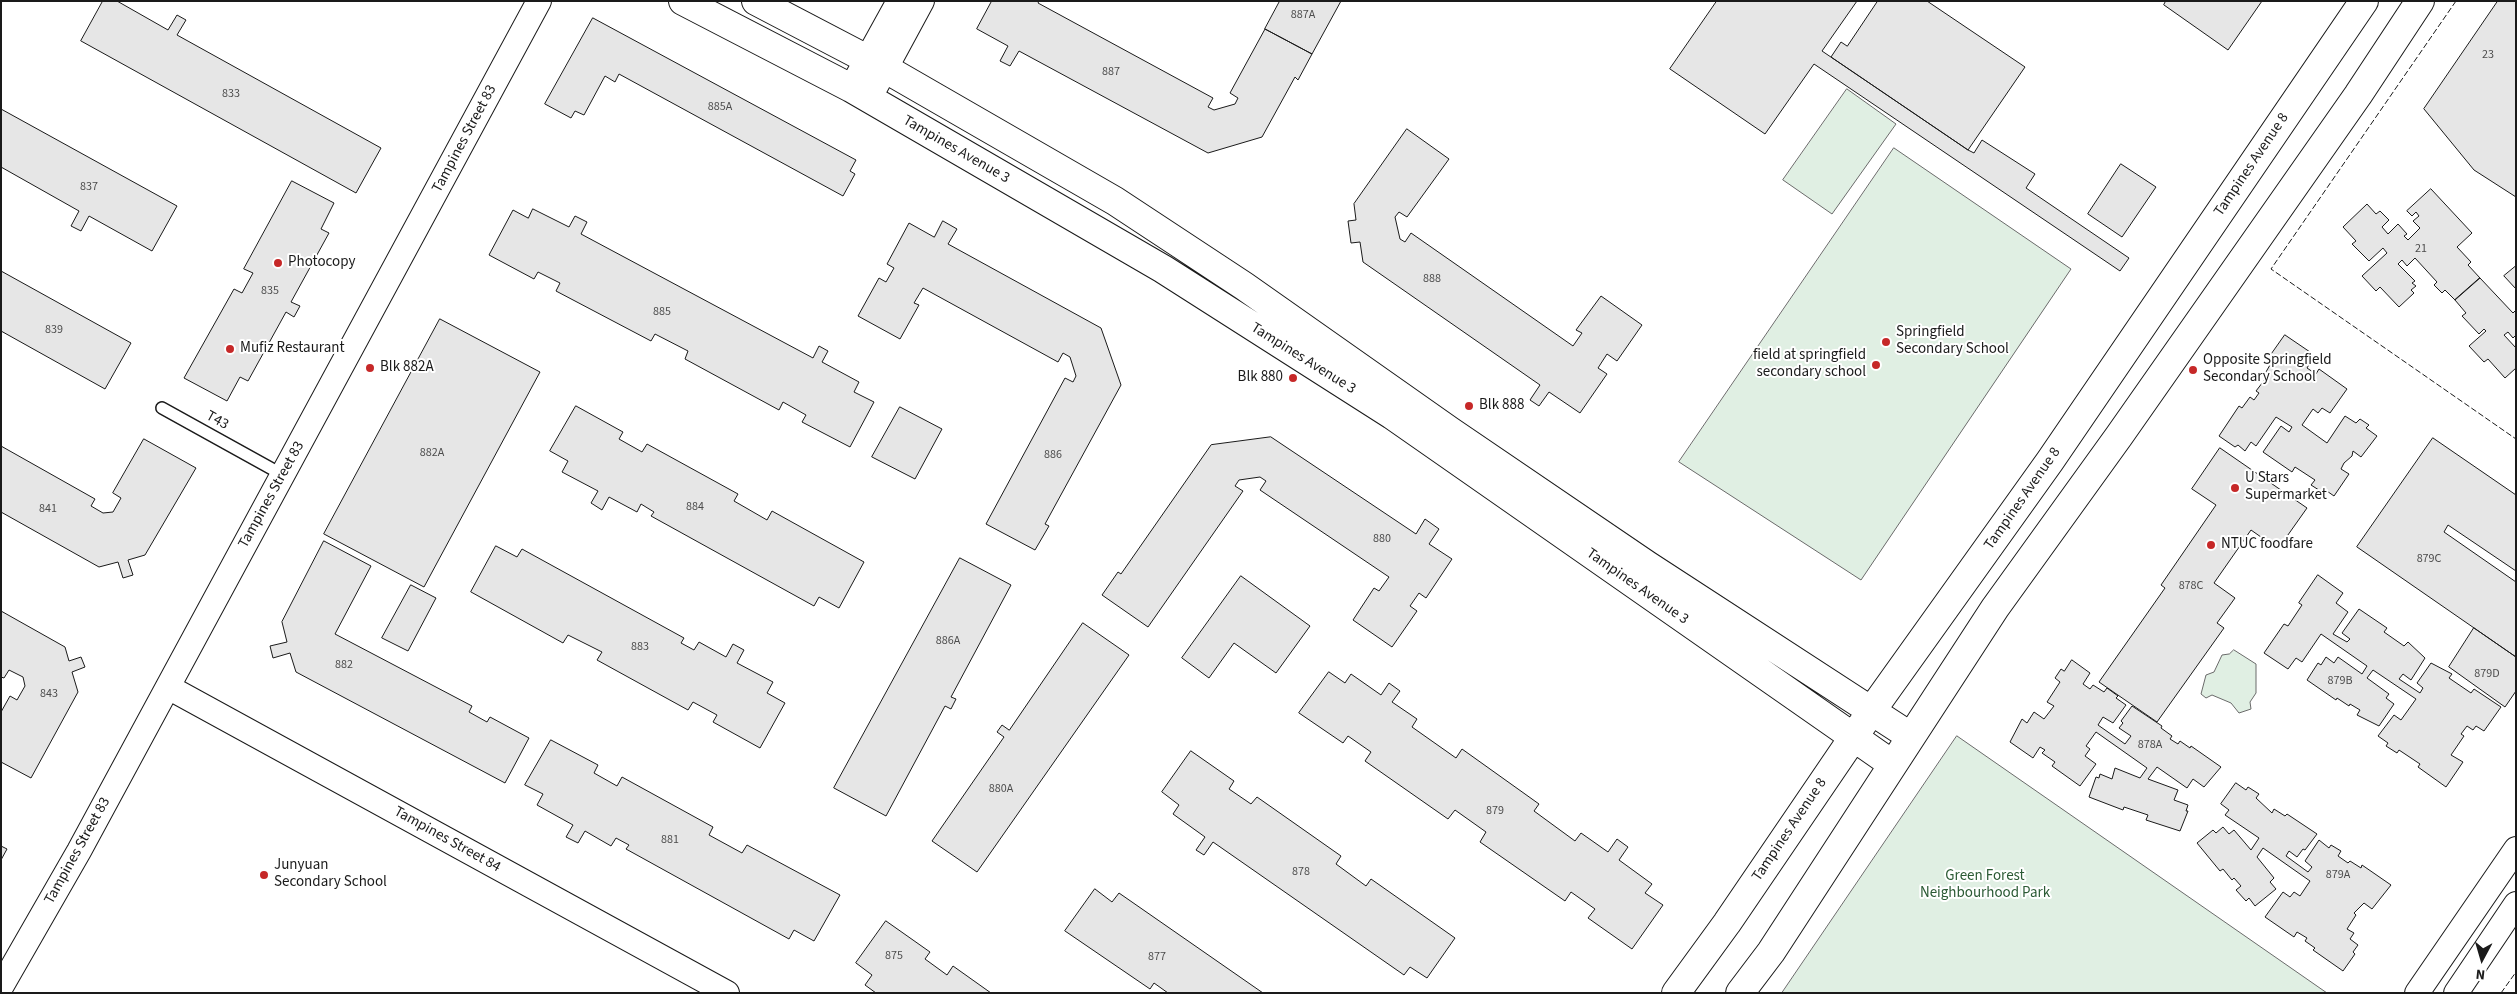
<!DOCTYPE html>
<html>
<head>
<meta charset="utf-8">
<style>
	body { margin:0 }
	#map { position:relative; width:2517px; height:994px; overflow:hidden; background:#fff; font-family:"Source Sans 3",sans-serif }
	canvas { display:block }
	.frame { position:absolute; inset:0; border:2px solid #1a1a1a; pointer-events:none }
	.north { position:absolute; left:2457px; top:934px; width:50px; height:50px; -webkit-text-stroke:4px #fff; paint-order:stroke; rotate:186deg; font-size:14px; font-weight:700; line-height:20px; text-align:center; color:#1a1a1a }
	.north::after { content:''; display:block; margin:auto; width:18px; height:22px; background:#1a1a1a; clip-path:polygon(50% 0,100% 100%,50% 72%,0 100%) }
</style>
</head>
<body>
<div id="map">
<canvas width="2517" height="994"></canvas>
<div class="frame"></div>
<div class="north">N</div>
</div>
<script>
const ctx = document.querySelector('canvas').getContext('2d');
ctx.lineJoin = 'round';
function fill(path, color) {
  ctx.fillStyle = color;
  ctx.fill(path, 'evenodd');
}
function stroke(path, color, width, dash) {
  ctx.strokeStyle = color;
  ctx.lineWidth = width;
  ctx.lineCap = dash ? 'butt' : 'round';
  ctx.setLineDash(dash || []);
  ctx.stroke(path);
}
function drawText(font, color, halo, rows, align = 'center') {
  ctx.font = font + ' "Source Sans 3",sans-serif';
  ctx.lineWidth = 4;
  ctx.setLineDash([]);
  ctx.textBaseline = 'middle';
  ctx.strokeStyle = halo;
  ctx.fillStyle = color;
  for (const [text, x, y, turn = 0] of rows) {
    ctx.save();
    ctx.translate(x, y);
    ctx.rotate((+turn || 0) * Math.PI / 180);
    ctx.textAlign = isNaN(turn) ? turn : align;
    if (halo) ctx.strokeText(text, 0, 0);
    ctx.fillText(text, 0, 0);
    ctx.restore();
  }
}
const green = new Path2D(`
	M 1847,89 L 1896,124 L 1832,214 L 1783,180 Z
	M 1894,148 L 2071,269 L 1861,580 L 1679,462 Z
	M 2234,650 L 2256,664 L 2256,693 L 2250,702 L 2251,709 L 2239,713 L 2231,703 L 2212,695 L 2206,698 L 2201,694 L 2206,675 L 2214,672 L 2222,655 L 2229,654 Z
	M 1957,736 L 2327,993 L 1782,993 Z`);
const building = new Path2D(`
	M 103,1 L 117,1 L 168,30 L 177,15 L 186,20 L 177,35 L 381,148 L 356,193 L 81,41 Z
	M 992,1 L 1039,1 L 1038,3 L 1213,98 L 1208,107 L 1214,110 L 1235,104 L 1238,98 L 1230,93 L 1265,29 L 1312,54 L 1298,80 L 1295,77 L 1262,137 L 1208,153 L 1019,51 L 1010,66 L 1000,61 L 1008,46 L 977,29 Z
	M 1280,1 L 1341,1 L 1312,54 L 1265,29 Z
	M 1717,1 L 1857,1 L 1822,51 L 1968,150 L 1974,153 L 1982,140 L 2035,174 L 2026,188 L 2129,258 L 2120,271 L 1814,64 L 1765,134 L 1670,69 Z
	M 1878,1 L 1927,1 L 2025,67 L 1968,150 L 1831,57 L 1841,42 L 1847,46 Z
	M 2166,1 L 2262,1 L 2228,50 L 2164,5 Z
	M 2498,1 L 2516,1 L 2516,197 L 2474,170 L 2424,109 Z
	M 593,18 L 856,160 L 850,171 L 855,174 L 843,196 L 619,74 L 615,82 L 605,76 L 584,115 L 575,111 L 571,118 L 545,104 Z
	M 1,109 L 177,206 L 152,251 L 89,216 L 81,231 L 71,226 L 79,211 L 1,167 Z
	M 1407,129 L 1449,159 L 1407,217 L 1399,212 L 1395,217 L 1400,239 L 1405,242 L 1411,233 L 1573,346 L 1582,333 L 1576,330 L 1601,296 L 1642,325 L 1617,361 L 1607,354 L 1598,368 L 1607,374 L 1580,413 L 1549,392 L 1539,406 L 1530,400 L 1540,385 L 1363,262 L 1360,242 L 1351,243 L 1348,221 L 1356,220 L 1354,204 Z
	M 2121,164 L 2156,187 L 2122,237 L 2088,214 Z
	M 292,181 L 334,203 L 321,229 L 329,233 L 291,302 L 300,306 L 294,317 L 286,312 L 248,381 L 240,377 L 227,401 L 184,378 L 234,289 L 242,293 L 253,273 L 244,269 Z
	M 2431,189 L 2472,233 L 2457,247 L 2471,262 L 2468,265 L 2480,278 L 2455,300 L 2445,290 L 2442,293 L 2434,285 L 2437,282 L 2415,258 L 2407,266 L 2402,260 L 2398,264 L 2415,281 L 2412,283 L 2416,286 L 2411,290 L 2414,293 L 2399,307 L 2380,287 L 2376,291 L 2362,276 L 2387,253 L 2383,248 L 2369,261 L 2352,244 L 2356,241 L 2343,227 L 2367,204 L 2376,214 L 2380,211 L 2389,220 L 2382,227 L 2388,234 L 2398,224 L 2407,234 L 2404,236 L 2408,240 L 2420,228 L 2413,221 L 2419,216 L 2416,212 L 2412,216 L 2407,211 Z
	M 533,209 L 569,227 L 575,216 L 587,222 L 581,234 L 813,358 L 819,346 L 828,351 L 822,362 L 859,382 L 854,392 L 874,402 L 850,447 L 802,422 L 806,415 L 783,402 L 779,410 L 685,359 L 688,351 L 655,334 L 651,341 L 556,291 L 560,283 L 538,272 L 534,279 L 489,255 L 513,210 L 528,218 Z
	M 943,221 L 957,229 L 948,244 L 1101,328 L 1121,385 L 1045,524 L 1049,526 L 1035,550 L 986,524 L 1065,378 L 1073,382 L 1076,376 L 1070,357 L 1063,353 L 1058,362 L 923,288 L 914,303 L 919,305 L 900,339 L 858,316 L 879,278 L 886,282 L 894,268 L 887,264 L 909,223 L 934,237 Z
	M 2516,266 L 2516,289 L 2504,276 Z
	M 1,271 L 131,343 L 105,389 L 1,331 Z
	M 2480,278 L 2513,313 L 2516,310 L 2516,335 L 2513,338 L 2508,332 L 2504,335 L 2516,348 L 2516,368 L 2505,378 L 2488,359 L 2484,362 L 2469,346 L 2486,331 L 2484,329 L 2479,334 L 2462,316 L 2466,313 L 2455,300 Z
	M 440,319 L 540,372 L 424,587 L 324,534 Z
	M 2285,335 L 2310,352 L 2304,360 L 2310,363 L 2307,368 L 2316,374 L 2319,369 L 2347,389 L 2330,413 L 2322,408 L 2318,413 L 2313,409 L 2302,425 L 2327,443 L 2345,416 L 2356,423 L 2360,419 L 2369,425 L 2366,428 L 2377,436 L 2361,457 L 2353,451 L 2352,456 L 2344,463 L 2341,469 L 2349,474 L 2334,496 L 2324,489 L 2322,492 L 2311,485 L 2315,480 L 2295,467 L 2292,472 L 2263,452 L 2281,426 L 2289,432 L 2292,427 L 2276,417 L 2256,446 L 2251,442 L 2245,451 L 2238,445 L 2235,447 L 2219,436 L 2239,406 L 2242,408 L 2250,397 L 2254,400 L 2259,393 L 2256,391 L 2266,378 L 2263,377 L 2270,365 L 2266,362 Z
	M 576,406 L 623,432 L 619,439 L 642,452 L 647,444 L 738,494 L 734,501 L 767,520 L 772,511 L 864,562 L 839,608 L 819,597 L 814,606 L 651,516 L 654,512 L 641,504 L 637,512 L 609,497 L 602,510 L 591,503 L 598,491 L 562,472 L 568,461 L 550,451 Z
	M 900,407 L 942,429 L 915,479 L 872,457 Z
	M 1271,437 L 1416,534 L 1425,519 L 1439,529 L 1429,544 L 1452,559 L 1426,598 L 1419,593 L 1410,606 L 1417,611 L 1392,647 L 1353,620 L 1374,588 L 1379,591 L 1389,577 L 1260,490 L 1266,481 L 1260,477 L 1239,480 L 1235,486 L 1243,491 L 1148,627 L 1102,595 L 1118,572 L 1121,574 L 1211,445 Z
	M 2433,438 L 2516,495 L 2516,571 L 2448,525 L 2444,532 L 2516,582 L 2516,657 L 2357,547 Z
	M 144,439 L 196,468 L 145,555 L 128,560 L 133,575 L 123,578 L 118,562 L 99,567 L 1,512 L 1,446 L 95,499 L 91,506 L 103,513 L 113,512 L 121,498 L 113,493 Z
	M 2220,448 L 2307,508 L 2278,549 L 2251,530 L 2214,583 L 2235,598 L 2217,623 L 2224,628 L 2157,722 L 2099,682 L 2165,588 L 2161,585 L 2216,505 L 2192,489 Z
	M 324,541 L 371,566 L 335,634 L 472,706 L 469,712 L 487,722 L 490,717 L 529,738 L 505,783 L 296,672 L 290,653 L 273,658 L 270,646 L 287,642 L 282,622 Z
	M 496,546 L 517,557 L 522,549 L 684,638 L 681,643 L 694,650 L 699,642 L 726,657 L 733,644 L 744,650 L 737,663 L 773,682 L 767,693 L 785,703 L 760,748 L 713,722 L 717,715 L 693,702 L 688,710 L 597,660 L 602,652 L 568,635 L 563,643 L 471,592 Z
	M 960,558 L 1011,585 L 951,697 L 956,699 L 951,709 L 945,706 L 886,816 L 834,788 Z
	M 2318,575 L 2343,593 L 2336,603 L 2348,612 L 2333,634 L 2347,642 L 2350,639 L 2342,633 L 2359,609 L 2387,628 L 2384,632 L 2404,646 L 2408,642 L 2425,658 L 2411,680 L 2403,674 L 2399,679 L 2420,693 L 2423,688 L 2417,683 L 2431,663 L 2452,674 L 2449,678 L 2471,693 L 2474,689 L 2501,707 L 2484,731 L 2476,726 L 2473,730 L 2467,726 L 2461,734 L 2464,736 L 2451,755 L 2463,762 L 2446,787 L 2418,767 L 2420,764 L 2399,750 L 2397,753 L 2386,746 L 2388,743 L 2378,736 L 2394,715 L 2401,720 L 2416,699 L 2373,670 L 2367,678 L 2389,694 L 2386,698 L 2394,704 L 2379,726 L 2357,715 L 2360,710 L 2350,704 L 2349,706 L 2337,698 L 2336,700 L 2307,680 L 2318,663 L 2321,665 L 2326,657 L 2334,663 L 2338,657 L 2362,674 L 2367,666 L 2321,634 L 2302,662 L 2296,658 L 2288,669 L 2264,653 L 2284,624 L 2288,626 L 2302,605 L 2299,603 Z
	M 1241,576 L 1310,626 L 1276,673 L 1234,643 L 1209,678 L 1182,658 Z
	M 411,585 L 436,598 L 408,651 L 382,638 Z
	M 1,611 L 65,647 L 69,661 L 81,657 L 85,667 L 72,672 L 78,692 L 31,778 L 1,762 L 1,712 L 10,696 L 17,700 L 25,686 L 23,677 L 9,670 L 4,678 L 1,677 Z
	M 1083,623 L 1129,655 L 977,872 L 932,841 L 1004,737 L 997,732 L 1002,725 L 1009,730 Z
	M 2474,628 L 2516,657 L 2516,691 L 2505,707 L 2449,667 Z
	M 2072,660 L 2090,673 L 2083,684 L 2090,689 L 2093,685 L 2104,692 L 2107,688 L 2118,696 L 2116,698 L 2126,705 L 2113,723 L 2103,717 L 2098,725 L 2125,744 L 2131,736 L 2119,728 L 2123,723 L 2121,721 L 2132,706 L 2162,726 L 2161,728 L 2172,736 L 2170,739 L 2178,744 L 2180,741 L 2190,748 L 2191,746 L 2221,767 L 2204,787 L 2193,779 L 2187,788 L 2157,767 L 2148,779 L 2178,790 L 2174,800 L 2188,805 L 2186,811 L 2188,811 L 2180,831 L 2146,820 L 2148,815 L 2124,807 L 2123,810 L 2089,797 L 2096,777 L 2099,778 L 2100,774 L 2112,779 L 2115,768 L 2140,778 L 2147,768 L 2096,732 L 2086,746 L 2090,749 L 2085,756 L 2096,764 L 2080,786 L 2052,766 L 2055,762 L 2042,753 L 2045,750 L 2040,747 L 2033,758 L 2010,742 L 2022,719 L 2027,723 L 2034,712 L 2044,719 L 2054,706 L 2047,702 L 2060,682 L 2055,678 L 2061,669 L 2064,671 Z
	M 1329,672 L 1345,683 L 1351,674 L 1381,695 L 1389,683 L 1400,691 L 1392,702 L 1417,719 L 1412,727 L 1456,758 L 1462,749 L 1539,804 L 1534,811 L 1575,841 L 1581,833 L 1608,852 L 1617,839 L 1628,847 L 1619,860 L 1652,884 L 1645,893 L 1663,905 L 1632,949 L 1588,918 L 1595,909 L 1571,892 L 1565,901 L 1480,842 L 1486,832 L 1455,810 L 1448,819 L 1365,761 L 1371,752 L 1348,736 L 1343,743 L 1299,713 Z
	M 551,740 L 598,765 L 594,773 L 617,786 L 622,777 L 713,827 L 709,835 L 742,853 L 747,845 L 840,895 L 814,941 L 794,930 L 789,939 L 626,849 L 629,845 L 616,838 L 611,846 L 585,831 L 578,843 L 566,837 L 573,825 L 537,805 L 543,794 L 525,785 Z
	M 1191,751 L 1234,781 L 1229,789 L 1251,804 L 1257,797 L 1341,856 L 1336,864 L 1366,886 L 1371,879 L 1455,938 L 1427,978 L 1410,967 L 1404,975 L 1213,842 L 1204,855 L 1196,850 L 1205,837 L 1173,814 L 1179,805 L 1162,792 Z
	M 2236,783 L 2246,790 L 2248,787 L 2259,794 L 2256,798 L 2272,813 L 2274,809 L 2285,816 L 2287,814 L 2317,834 L 2305,850 L 2303,849 L 2297,857 L 2289,851 L 2286,856 L 2308,872 L 2312,867 L 2305,861 L 2319,840 L 2329,848 L 2331,845 L 2341,851 L 2338,856 L 2348,863 L 2350,861 L 2361,868 L 2362,865 L 2391,885 L 2372,909 L 2364,903 L 2354,913 L 2356,915 L 2347,929 L 2354,933 L 2350,939 L 2358,945 L 2353,952 L 2355,954 L 2343,971 L 2313,950 L 2315,948 L 2305,941 L 2307,938 L 2297,932 L 2294,937 L 2265,917 L 2283,892 L 2290,897 L 2294,892 L 2300,896 L 2310,881 L 2263,848 L 2257,857 L 2274,878 L 2270,882 L 2276,889 L 2255,906 L 2249,898 L 2246,901 L 2236,890 L 2241,886 L 2234,878 L 2232,880 L 2223,869 L 2220,871 L 2197,843 L 2213,830 L 2216,833 L 2223,827 L 2229,834 L 2234,830 L 2251,850 L 2259,838 L 2225,815 L 2229,810 L 2221,804 Z
	M 1,846 L 7,849 L 1,860 Z
	M 1095,889 L 1112,902 L 1119,893 L 1263,993 L 1168,993 L 1154,983 L 1150,989 L 1065,931 Z
	M 886,921 L 930,952 L 925,959 L 947,975 L 953,966 L 991,993 L 876,993 L 865,985 L 872,975 L 856,963 Z`);
const lane = new Path2D(`
	M 162,408 L 283,475`);
const street = new Path2D(`
	M 851,88 L 899,1
	M 869,99 L 922,1
	M 168,687 L 727,993
	M 1,987 L 79,851 L 539,1
	M 2417,993 L 2516,849
	M 2456,993 L 2516,904`);
const secondary = new Path2D(`
	M 683,1 L 851,88 L 1163,269 L 1392,415 L 1892,764
	M 756,1 L 886,69 L 1115,201 L 1244,286 L 1450,431 L 1647,565 L 1910,736
	M 1676,993 L 1727,923 L 1872,710 L 2050,461 L 2364,1
	M 1740,993 L 1771,952 L 1995,608 L 2119,436 L 2358,95 L 2420,1`);
const fence = new Path2D(`
	M 2456,1 L 2271,269 L 2516,439
	M 2501,993 L 2516,972`);
const markers = [
	[278,263,5,"#c62828"],
	[1886,342,5,"#c62828"],
	[230,349,5,"#c62828"],
	[1876,365,5,"#c62828"],
	[370,368,5,"#c62828"],
	[2193,370,5,"#c62828"],
	[1293,378,5,"#c62828"],
	[1469,406,5,"#c62828"],
	[2235,488,5,"#c62828"],
	[2211,545,5,"#c62828"],
	[264,875,5,"#c62828"]
];
const numberNames = [
	["887A",1303,15],
	["23",2488,55],
	["887",1111,72],
	["833",231,94],
	["885A",720,107],
	["837",89,187],
	["21",2421,249],
	["888",1432,279],
	["835",270,291],
	["885",662,312],
	["839",54,330],
	["882A",432,453],
	["886",1053,455],
	["884",695,507],
	["841",48,509],
	["880",1382,539],
	["879C",2429,559],
	["878C",2191,586],
	["886A",948,641],
	["883",640,647],
	["882",344,665],
	["879D",2487,674],
	["879B",2340,681],
	["843",49,694],
	["878A",2150,745],
	["880A",1001,789],
	["879",1495,811],
	["881",670,840],
	["878",1301,872],
	["879A",2338,875],
	["875",894,956],
	["877",1157,957]
];
const streetNames = [
	["Tampines Street 83",465,139,-62],
	["Tampines Avenue 3",956,150,30],
	["Tampines Avenue 8",2252,165,-56],
	["Tampines Avenue 3",1303,359,32],
	["T43",217,421,29],
	["Tampines Street 83",272,495,-61],
	["Tampines Avenue 8",2023,499,-55],
	["Tampines Avenue 3",1637,587,35],
	["Tampines Avenue 8",1790,830,-56],
	["Tampines Street 84",447,840,29],
	["Tampines Street 83",78,851,-61]
];
const poiNames = [
	["Photocopy",288,263],
	["Springfield",1896,333],
	["Secondary School",1896,350],
	["Mufiz Restaurant",240,349],
	["field at springfield",1866,356,"right"],
	["secondary school",1866,373,"right"],
	["Opposite Springfield",2203,361],
	["Secondary School",2203,378],
	["Blk 882A",380,368],
	["Blk 880",1283,378,"right"],
	["Blk 888",1479,406],
	["U Stars",2245,479],
	["Supermarket",2245,496],
	["NTUC foodfare",2221,545],
	["Junyuan",274,866],
	["Secondary School",274,883]
];
const parkNames = [
	["Green Forest",1985,877],
	["Neighbourhood Park",1985,894]
];
fill(green, '#e0efe3');
stroke(green, '#6a6a6a', 1);
fill(building, '#e6e6e6');
stroke(building, '#1a1a1a', 1);
stroke(lane, '#1a1a1a', 14);
stroke(street, '#1a1a1a', 26);
stroke(secondary, '#1a1a1a', 30);
stroke(lane, '#fff', 11);
stroke(street, '#fff', 24);
stroke(secondary, '#fff', 28);
stroke(fence, '#1a1a1a', 1, [6, 2.5]);
for (const [x, y, r, color] of markers) {
  const dot = new Path2D();
  dot.arc(x, y, r, 0, 2 * Math.PI);
  ctx.fillStyle = color;
  ctx.fill(dot);
  stroke(dot, '#fff', 2);
}
drawText('12px', '#4d4d4d', null, numberNames);
drawText('15px', '#1a1a1a', '#fff', streetNames);
drawText('15px', '#1a1a1a', '#fff', poiNames, 'left');
drawText('15px', '#2b5a34', '#fff', parkNames);
</script>
</body>
</html>
